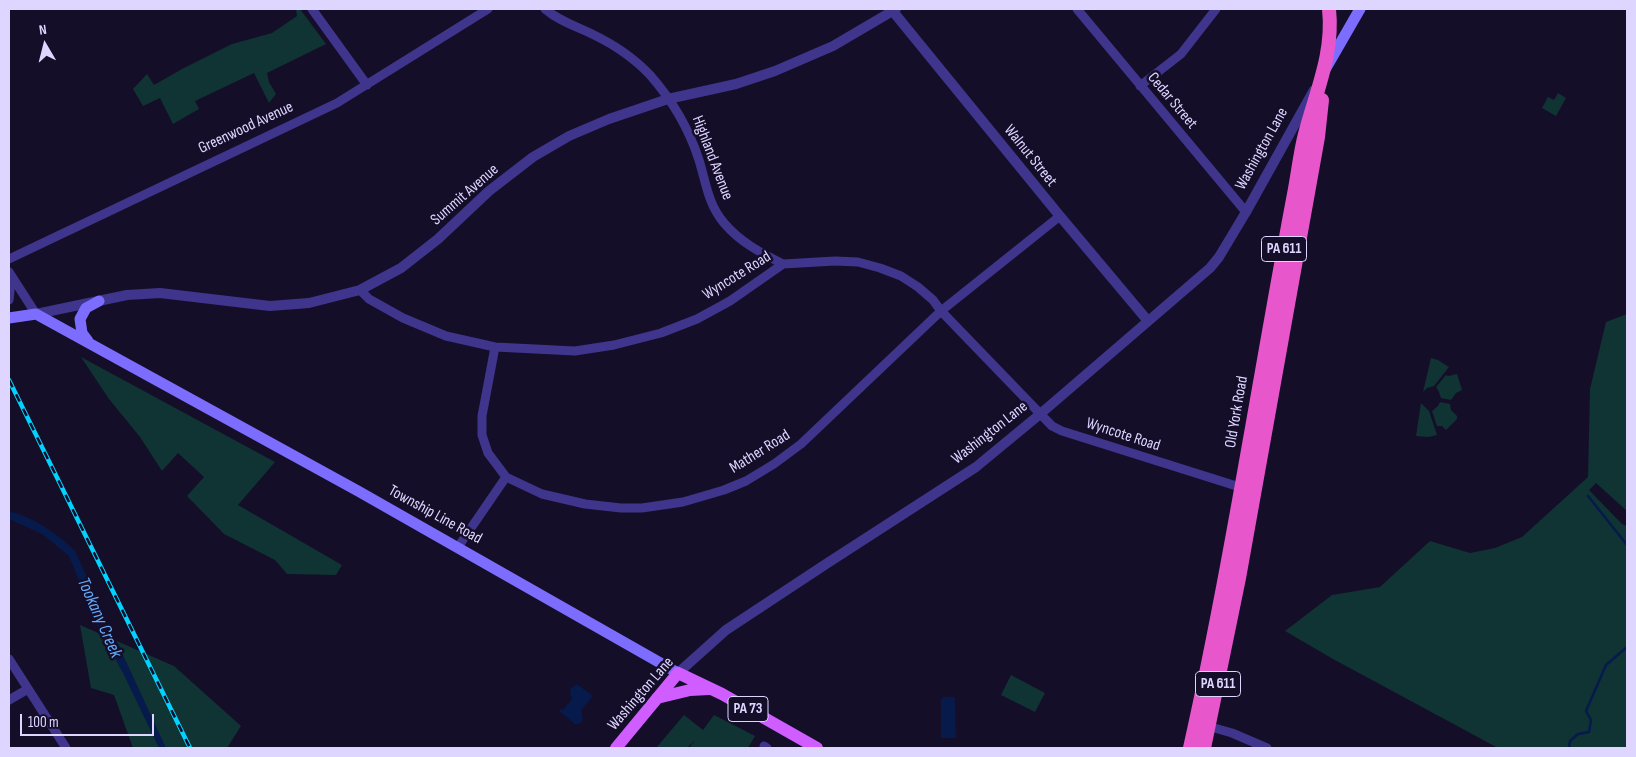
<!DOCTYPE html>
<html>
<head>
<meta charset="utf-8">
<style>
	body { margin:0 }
	#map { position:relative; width:1636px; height:757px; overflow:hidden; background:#150e29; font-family:"Sofia Sans Condensed",sans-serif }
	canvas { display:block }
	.frame { position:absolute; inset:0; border:10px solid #ded6ff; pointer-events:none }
	.north { position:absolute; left:20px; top:20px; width:50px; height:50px; -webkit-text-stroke:4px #150e29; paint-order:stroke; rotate:352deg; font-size:14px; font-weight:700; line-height:20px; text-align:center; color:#ded6ff }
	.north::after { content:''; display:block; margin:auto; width:18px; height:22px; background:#ded6ff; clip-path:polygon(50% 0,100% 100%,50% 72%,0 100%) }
	.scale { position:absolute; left:20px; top:714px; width:134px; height:22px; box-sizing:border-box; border:2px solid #ded6ff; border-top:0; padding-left:6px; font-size:15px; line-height:18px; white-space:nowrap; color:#ded6ff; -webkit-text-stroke:4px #150e29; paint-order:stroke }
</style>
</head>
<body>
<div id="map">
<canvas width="1636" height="757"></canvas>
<div class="frame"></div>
<div class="north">N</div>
<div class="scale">100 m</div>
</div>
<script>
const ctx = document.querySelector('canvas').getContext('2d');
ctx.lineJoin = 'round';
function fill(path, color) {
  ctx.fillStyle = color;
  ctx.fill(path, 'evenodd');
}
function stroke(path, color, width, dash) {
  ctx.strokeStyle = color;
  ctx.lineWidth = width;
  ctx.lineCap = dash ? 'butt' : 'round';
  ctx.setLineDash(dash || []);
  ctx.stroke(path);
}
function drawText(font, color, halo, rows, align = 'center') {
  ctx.font = font + ' "Sofia Sans Condensed",sans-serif';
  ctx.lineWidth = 5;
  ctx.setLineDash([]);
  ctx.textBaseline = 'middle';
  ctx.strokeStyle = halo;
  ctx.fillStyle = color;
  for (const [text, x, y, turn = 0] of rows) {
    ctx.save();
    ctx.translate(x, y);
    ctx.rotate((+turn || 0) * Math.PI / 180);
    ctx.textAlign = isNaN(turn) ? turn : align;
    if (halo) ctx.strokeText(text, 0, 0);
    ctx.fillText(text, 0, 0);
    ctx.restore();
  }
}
const green = new Path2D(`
	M 296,9 L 300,9 L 326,44 L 267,73 L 269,82 L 276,94 L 269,103 L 254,73 L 195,101 L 199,109 L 173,124 L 160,98 L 143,106 L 133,89 L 147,74 L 154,85 L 182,69 L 232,44 L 272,33 L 297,16 Z
	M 1558,93 L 1566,98 L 1556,116 L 1542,108 L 1548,97 L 1554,100 Z
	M 1627,314 L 1627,511 L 1596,483 L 1589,490 L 1622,524 L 1627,526 L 1627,748 L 1498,748 L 1333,659 L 1285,631 L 1332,595 L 1380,587 L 1430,541 L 1470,553 L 1495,548 L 1522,537 L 1588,477 L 1590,389 L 1606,322 Z
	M 81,357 L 275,462 L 238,505 L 342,565 L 336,575 L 287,574 L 275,560 L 224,534 L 187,496 L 204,477 L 178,453 L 162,471 L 140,437 L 109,399 Z
	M 1431,358 L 1438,360 L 1449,367 L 1434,386 L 1427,388 L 1423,392 Z
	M 1457,374 L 1462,390 L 1456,393 L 1451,400 L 1441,398 L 1439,392 L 1436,387 L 1446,375 L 1448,376 Z
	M 1440,402 L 1450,404 L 1451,410 L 1457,416 L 1457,419 L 1446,430 L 1442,426 L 1437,426 L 1432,411 L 1438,406 Z
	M 1421,403 L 1429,411 L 1437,435 L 1428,437 L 1416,436 Z
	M 80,625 L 174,666 L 241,726 L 227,748 L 133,748 L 114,695 L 91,688 Z
	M 1011,675 L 1045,693 L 1035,712 L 1001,695 Z
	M 684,715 L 703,730 L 714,715 L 755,736 L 748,748 L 689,748 L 695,740 L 687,748 L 656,748 Z`);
const water = new Path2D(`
	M 9,511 C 33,517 57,533 75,551 L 166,748 L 159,748 L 124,675 L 97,625 L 69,556 L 42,534 L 9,519 Z
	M 577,684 L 593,696 L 581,710 C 583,717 585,724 575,724 L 559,711 L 561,709 L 563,710 L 572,699 L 570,693 L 571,688 Z
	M 943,697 L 953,697 L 955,699 L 956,738 L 941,738 L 941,700 Z`);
const stream = new Path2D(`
	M 1588,496 L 1627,545
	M 1569,748 L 1570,741 L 1578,734 L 1589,732 L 1591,720 L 1586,711 L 1606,665 L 1627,647`);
const minor = new Path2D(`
	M 312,9 L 367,85
	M 545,9 C 559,21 575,26 592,34 C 613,44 634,58 650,75 C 672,100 689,129 699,160 C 706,183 708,204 724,223 C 740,242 761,253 783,264
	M 1077,9 L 1246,212
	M 1140,86 L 1181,54 L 1216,9
	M 9,259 L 337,103 L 488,9
	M 9,272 L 36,314
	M 360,290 L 369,299 L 403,318 L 446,336 L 495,347 L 575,351 L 614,345 L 661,333 L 697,319 L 730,301 L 783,264 L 835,261 L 858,262 L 880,268 L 901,276 L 918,287 L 933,300 L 941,311 L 1052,426 L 1062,431 L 1246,489
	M 9,300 L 10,291 L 10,274
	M 495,347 L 482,416 L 482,435 L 488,453 L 506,477 L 542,494 L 585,504 L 621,508 L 642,508 L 683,502 L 724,490 L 746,481 L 774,464 L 801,444 L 941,311 L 1060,216
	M 458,547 L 506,477
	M 9,659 L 66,748
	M 9,700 L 28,689
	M 1204,725 L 1232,733 L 1267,748
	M 764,746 L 767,748`);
const tertiary = new Path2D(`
	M 891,9 L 1059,215 L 1148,321
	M 36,314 L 127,295 L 160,293 L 270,306 L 309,303 L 360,290 L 401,268 L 438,239 L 489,191 L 533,157 L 569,136 L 609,119 L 668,99 L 736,84 L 775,71 L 833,46 L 896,9
	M 678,673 L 726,630 L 826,564 L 976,467 L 1039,415 L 1210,268 L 1219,257 L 1246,212 L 1314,90`);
const secondary = new Path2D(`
	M 1326,68 L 1360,9
	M 9,318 L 36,314 L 358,491 L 678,673
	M 88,341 L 82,333 L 80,319 L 86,308 L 99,301`);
const primary = new Path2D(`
	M 657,698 L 690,690 L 709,689
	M 616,748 L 678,673 L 722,694 L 817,748`);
const trunk = new Path2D(`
	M 1190,748 C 1231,565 1259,379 1294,194 C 1298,174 1300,153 1305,134 C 1316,92 1334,53 1329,9
	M 1204,748 L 1239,578 L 1318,137 L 1322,100`);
const rail = new Path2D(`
	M 9,380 L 190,748`);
const shields = [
	[1284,249,45],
	[1218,684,45],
	[748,709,40]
];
const shieldNames = [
	["PA 611",1284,249],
	["PA 611",1218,684],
	["PA 73",748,709]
];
const streetNames = [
	["Cedar Street",1172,101,50],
	["Greenwood Avenue",246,128,-25],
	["Washington Lane",1262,149,-61],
	["Walnut Street",1030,156,51],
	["Highland Avenue",712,158,69],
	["Summit Avenue",465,195,-41],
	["Wyncote Road",737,276,-32],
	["Old York Road",1237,412,-80],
	["Washington Lane",990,433,-38],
	["Wyncote Road",1123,435,18],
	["Mather Road",760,452,-32],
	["Township Line Road",435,515,29],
	["Washington Lane",641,694,-49]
];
const waterNames = [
	["Tookany Creek",99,618,66]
];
fill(green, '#103334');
fill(water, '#061a4b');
stroke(stream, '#061a4b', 2.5);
stroke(minor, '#3f358c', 9);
stroke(tertiary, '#3f358c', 10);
stroke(secondary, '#7c6dff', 11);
stroke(primary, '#cf5dff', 12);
stroke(trunk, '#e757cb', 14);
stroke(rail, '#02d2ff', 4.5);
stroke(rail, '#150e29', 2.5, [8]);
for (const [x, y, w] of shields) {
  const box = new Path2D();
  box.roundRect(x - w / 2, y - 12.5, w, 25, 4);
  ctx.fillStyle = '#150e29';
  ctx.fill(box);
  stroke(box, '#ded6ff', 1);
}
drawText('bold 15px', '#ded6ff', null, shieldNames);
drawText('16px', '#ded6ff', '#150e29', streetNames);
drawText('italic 18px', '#64acff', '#150e29', waterNames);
</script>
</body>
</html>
